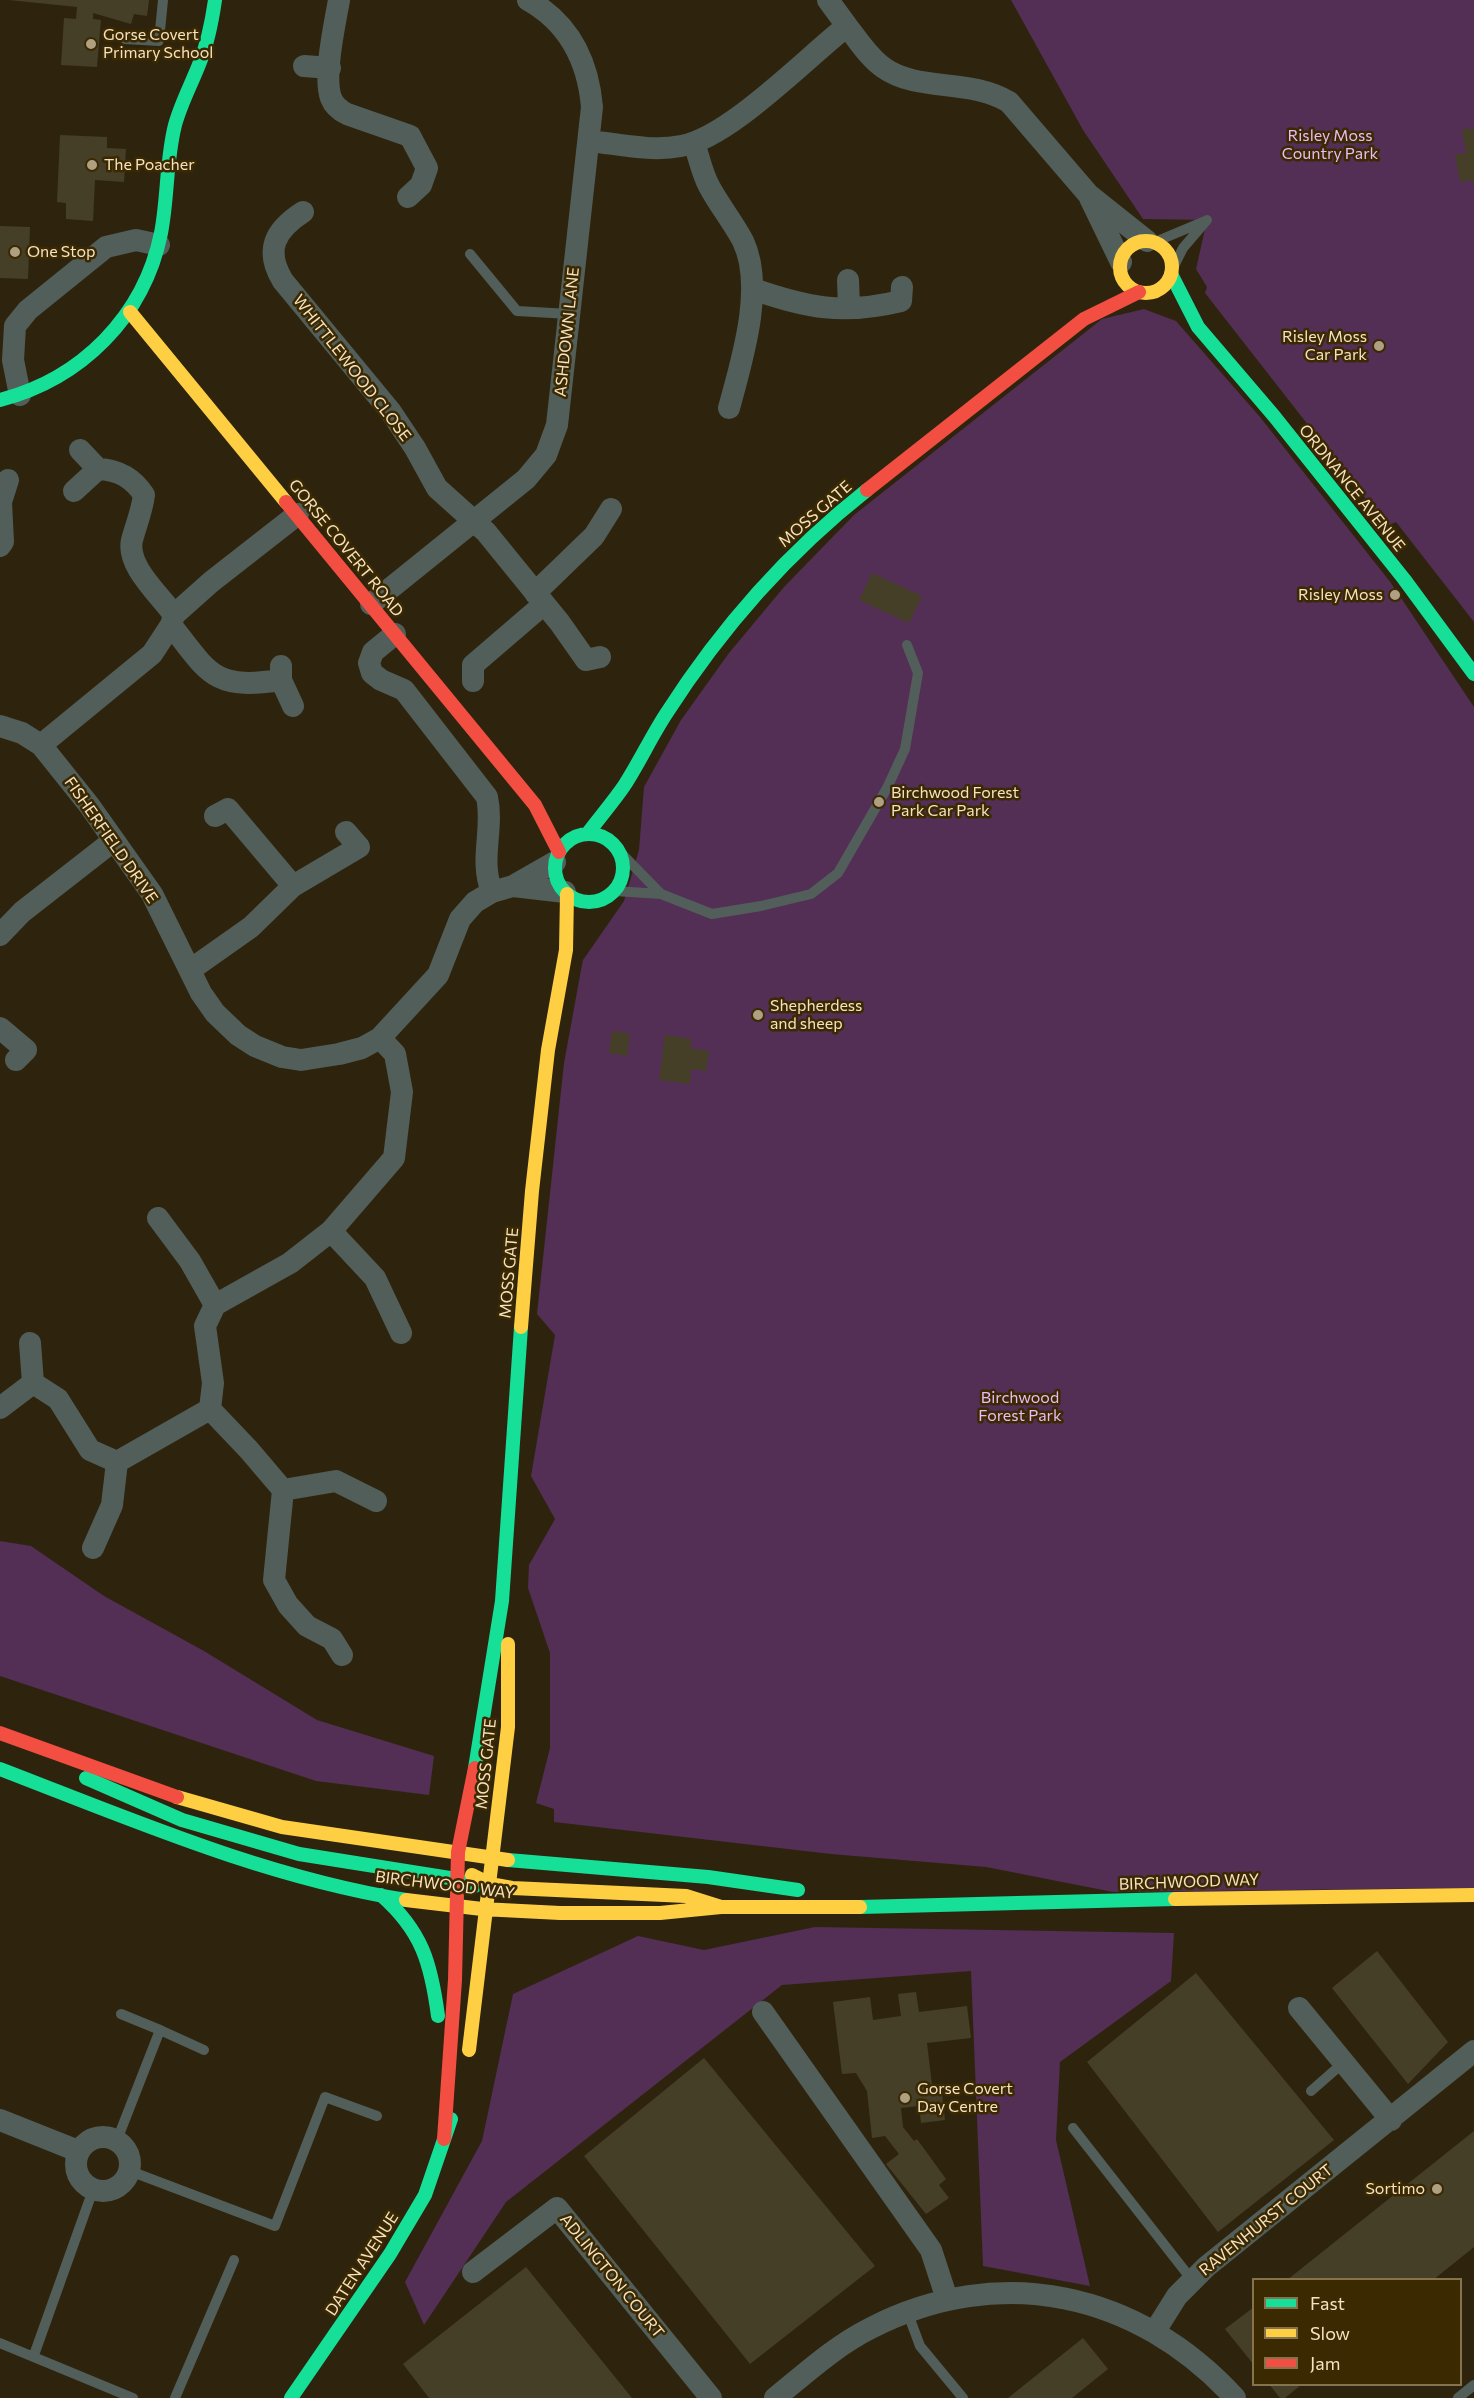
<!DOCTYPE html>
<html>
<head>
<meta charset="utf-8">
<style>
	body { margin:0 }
	#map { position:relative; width:1474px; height:2398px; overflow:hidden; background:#2e240e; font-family:Commissioner,sans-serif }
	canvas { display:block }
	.legend { position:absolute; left:1252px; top:2278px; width:210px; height:108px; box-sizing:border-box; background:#3b2901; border:2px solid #86734d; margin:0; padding:8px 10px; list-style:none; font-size:18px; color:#f6e2c0 }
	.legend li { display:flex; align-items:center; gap:12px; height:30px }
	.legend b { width:30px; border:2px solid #86734d }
</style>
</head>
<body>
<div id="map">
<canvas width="1474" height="2398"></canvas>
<ul class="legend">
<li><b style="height:8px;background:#16e098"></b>Fast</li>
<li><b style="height:8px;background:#ffcf43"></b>Slow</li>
<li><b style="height:8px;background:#f24e42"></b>Jam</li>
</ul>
</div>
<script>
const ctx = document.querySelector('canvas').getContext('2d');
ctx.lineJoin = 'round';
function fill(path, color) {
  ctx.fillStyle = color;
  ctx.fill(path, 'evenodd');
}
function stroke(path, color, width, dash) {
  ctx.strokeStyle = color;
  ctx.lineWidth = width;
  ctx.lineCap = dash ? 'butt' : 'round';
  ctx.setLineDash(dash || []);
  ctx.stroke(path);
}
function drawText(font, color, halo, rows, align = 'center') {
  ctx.font = font + ' Commissioner,sans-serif';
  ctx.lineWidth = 5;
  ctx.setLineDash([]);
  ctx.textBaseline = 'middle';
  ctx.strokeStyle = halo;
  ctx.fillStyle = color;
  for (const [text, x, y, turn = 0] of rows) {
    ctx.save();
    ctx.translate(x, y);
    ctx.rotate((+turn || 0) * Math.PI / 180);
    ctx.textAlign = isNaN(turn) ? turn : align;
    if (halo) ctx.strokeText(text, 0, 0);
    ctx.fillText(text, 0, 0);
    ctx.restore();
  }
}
const green = new Path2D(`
	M 1011,0 L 1474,0 L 1474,622 L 1396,522 L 1387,526 L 1205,293 L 1207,287 L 1196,269 L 1207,220 L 1143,219 L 1083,130 Z
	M 1144,309 L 1176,321 L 1260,417 L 1391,583 L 1474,707 L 1474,1888 L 1113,1892 L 986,1867 L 831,1854 L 554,1822 L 554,1809 L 536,1803 L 550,1748 L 550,1653 L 528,1588 L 529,1565 L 555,1519 L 531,1476 L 555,1335 L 537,1314 L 564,1063 L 581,970 L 583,960 L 624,901 L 639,850 L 644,787 L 681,720 L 729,653 L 784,587 L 854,515 L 1102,319 Z
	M 0,1541 L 31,1546 L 104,1596 L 204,1651 L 317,1720 L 434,1756 L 429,1795 L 316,1781 L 0,1676 Z
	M 815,1927 L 1174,1933 L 1171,1981 L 1060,2062 L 1056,2140 L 1090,2286 L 983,2266 L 971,1971 L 782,1985 L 506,2202 L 424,2325 L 405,2282 L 482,2141 L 513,1994 L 638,1936 L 704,1950 Z`);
const building = new Path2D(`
	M 9,0 L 149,0 L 147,16 L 134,14 L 131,24 L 93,13 L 93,19 L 101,20 L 97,67 L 61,65 L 64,18 L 76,19 L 77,7 Z
	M 1462,129 L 1474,129 L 1474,185 L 1472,180 L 1460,182 L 1455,154 L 1466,154 Z
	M 60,135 L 107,137 L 107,148 L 126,149 L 124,182 L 95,180 L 93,221 L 66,219 L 66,203 L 57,202 Z
	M 0,226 L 30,227 L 28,279 L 0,278 Z
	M 872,573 L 922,596 L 909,623 L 859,600 Z
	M 612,1031 L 630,1034 L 627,1056 L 609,1053 Z
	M 665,1035 L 692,1039 L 690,1048 L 709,1051 L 706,1071 L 691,1069 L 690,1084 L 659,1080 Z
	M 1377,1951 L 1448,2042 L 1408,2084 L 1332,1988 Z
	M 1196,1973 L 1334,2140 L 1218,2232 L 1087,2062 Z
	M 916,1992 L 919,2012 L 967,2006 L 971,2038 L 927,2043 L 932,2085 L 941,2084 L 945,2120 L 921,2123 L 919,2106 L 901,2108 L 903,2127 L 914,2141 L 917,2139 L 946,2179 L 939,2185 L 949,2198 L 926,2214 L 886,2164 L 899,2154 L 885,2136 L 872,2138 L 867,2091 L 856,2073 L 842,2074 L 833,2002 L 870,1997 L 873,2020 L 901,2016 L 898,1994 Z
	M 704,2058 L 875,2266 L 750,2364 L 584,2156 Z
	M 1474,2131 L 1474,2247 L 1433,2280 L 1287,2280 Z
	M 526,2267 L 632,2398 L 429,2398 L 403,2364 Z
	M 1254,2307 L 1254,2365 L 1225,2329 Z
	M 1083,2338 L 1108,2369 L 1072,2398 L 1008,2398 Z
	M 1269,2384 L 1302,2384 L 1285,2398 L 1280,2398 Z`);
const lane = new Path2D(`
	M 125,39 L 159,41 L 163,0
	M 1155,242 L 1205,221
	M 470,254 L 517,311 L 569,314
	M 1172,270 L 1183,248 L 1207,220
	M 621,853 L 661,894
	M 615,891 L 661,894 L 712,914 L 761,906 L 811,894 L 838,873 L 887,788 L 905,749 L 918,673 L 907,645
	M 121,2014 L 160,2030
	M 1311,2091 L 1343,2063
	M 1073,2128 L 1192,2280
	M 117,2140 L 160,2030 L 204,2050
	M 130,2171 L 275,2226 L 325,2097 L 377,2116
	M 907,2311 L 920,2346 L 963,2398
	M 0,2343 L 133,2398
	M 34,2355 L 93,2190
	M 175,2398 L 234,2260
	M 1458,2398 L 1474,2385`);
const street = new Path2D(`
	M 339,0 C 335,23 323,77 331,98 C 334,106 339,110 347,114 L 410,136 L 427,168 L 421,185 L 408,197
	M 828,0 L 847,26
	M 304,66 L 330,68
	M 589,141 C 619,144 651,152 681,146 C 729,138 806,58 847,26 C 858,40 869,58 884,68 C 918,92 969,78 1009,102 L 1088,194 L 1147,241
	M 694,143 C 699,157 702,173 709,186 C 719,205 733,222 743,241 C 765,287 742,360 729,408
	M 1090,198 L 1121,262
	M 303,212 C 275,230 264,250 283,281 L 391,412 L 415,448 L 437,488 L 486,532 L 560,623 L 586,660 L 600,657
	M 848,280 L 849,307
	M 753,289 C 807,308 843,315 901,301 L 902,287
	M 20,395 L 13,360 L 15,326 L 28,310 L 106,247 L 136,240 L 159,245
	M 98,469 C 119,470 133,478 144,495 C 142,511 136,525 132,540 C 126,566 160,595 174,615
	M 74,491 L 98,469 L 80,450
	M 0,546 L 3,542 L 1,502 L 8,480
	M 535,593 L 594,536 L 611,509
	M 371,604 L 526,479 L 546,455 L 557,425 L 592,107 C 588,61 569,23 528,0
	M 171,625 C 210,675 214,690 281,680
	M 395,634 L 373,652 L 369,663 L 372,673 L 381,680 L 404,690 L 487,797 C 494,830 479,859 492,892
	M 281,666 L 281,680 L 293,706
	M 473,681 L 473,665 L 544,604
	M 0,726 L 22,733 L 41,745 L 89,805 L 152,894 L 201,993 L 215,1013 L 238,1035 L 255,1046 L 282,1057 L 301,1060 L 339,1054 L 362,1048 L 380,1038 L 438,975 L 460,919 L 475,902 L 492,892 L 513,886 L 555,862
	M 41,745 L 152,654 L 171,625 L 174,615 L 211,582 L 298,514
	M 215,816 L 228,809 L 293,886
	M 513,886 L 565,892
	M 0,935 L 22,912 L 113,841
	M 190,970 L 251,927 L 293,886 L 359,847 L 346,832
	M 0,1028 L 26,1050 L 16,1060
	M 158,1218 L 190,1261 L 215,1305
	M 331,1231 L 375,1278 L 401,1333
	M 30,1343 L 33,1383
	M 0,1408 L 33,1383 L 58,1399 L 90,1450 L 117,1462 L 210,1409 L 213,1383 L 205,1326 L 215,1305 L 290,1263 L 331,1231 L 394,1158 L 402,1092 L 395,1054 L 380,1038
	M 210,1409 L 249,1450 L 283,1490 L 336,1481 L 376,1501
	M 283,1490 L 274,1580 L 288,1605 L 307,1626 L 332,1639 L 342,1655
	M 93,1548 L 112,1505 L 117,1462
	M 1299,2008 L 1391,2120
	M 763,2012 L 931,2250 L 947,2299
	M 0,2120 L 78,2151
	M76 2164a27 27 0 1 1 54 0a27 27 0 1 1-54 0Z
	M 473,2272 L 557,2208 L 711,2398
	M 1155,2331 L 1177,2296 L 1206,2267 L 1474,2051
	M 775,2398 C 806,2373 835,2346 871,2328 C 1000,2262 1138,2292 1235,2398`);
const fast = new Path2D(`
	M 1171,274 L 1198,327 L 1274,416 L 1404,579 L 1474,674
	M 0,400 C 81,379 144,317 161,233 C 168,197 166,160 175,125 C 181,103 192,83 200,62 C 208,42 212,21 215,0
	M 588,833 C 600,817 613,802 624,786 C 639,763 651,737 666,714 C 721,628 787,553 867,490
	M555 868a34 34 0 1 1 68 0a34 34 0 1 1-68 0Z
	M 475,1768 L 502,1601 L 521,1327
	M 0,1769 C 133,1820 264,1877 406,1900
	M 86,1778 L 182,1820 L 299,1854 L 456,1879 L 475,1886
	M 508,1860 L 708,1877 L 798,1890
	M 381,1895 C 422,1931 431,1963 438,2016
	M 860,1907 L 1175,1899
	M 291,2398 L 390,2254 L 425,2195 L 451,2119`);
const slow = new Path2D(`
	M1120 267a26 26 0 1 1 52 0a26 26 0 1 1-52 0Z
	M 130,312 L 286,502
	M 521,1327 L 532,1191 L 548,1050 L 566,950 L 567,894
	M 177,1797 L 282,1827 L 508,1860
	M 472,1875 L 490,1884 L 512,1888 L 686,1896 L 721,1907
	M 1175,1899 L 1474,1895
	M 406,1900 L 482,1909 L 560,1913 L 660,1913 L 721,1907 L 860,1907
	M 469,2050 L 508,1727 L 508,1644`);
const jam = new Path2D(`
	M 867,490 L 1084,319 L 1139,292
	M 286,502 L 535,805 L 559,852
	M 0,1733 L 177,1797
	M 444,2139 L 455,1980 L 458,1852 L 475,1768`);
const markers = [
	[91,44,6,"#b0a082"],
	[92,165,6,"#b0a082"],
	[15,252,6,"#b0a082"],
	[1379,346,6,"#b0a082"],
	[1395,595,6,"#b0a082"],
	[879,802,6,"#b0a082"],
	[758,1015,6,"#b0a082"],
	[905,2098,6,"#b0a082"],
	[1437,2189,6,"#b0a082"]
];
const poiNames = [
	["Gorse Covert",103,35],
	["Primary School",103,53],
	["The Poacher",104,165],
	["One Stop",27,252],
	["Risley Moss",1367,337,"right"],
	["Car Park",1367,355,"right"],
	["Risley Moss",1383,595,"right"],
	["Birchwood Forest",891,793],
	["Park Car Park",891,811],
	["Shepherdess",770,1006],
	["and sheep",770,1024],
	["Gorse Covert",917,2089],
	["Day Centre",917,2107],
	["Sortimo",1425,2189,"right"]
];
const parkNames = [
	["Risley Moss",1330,136],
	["Country Park",1330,154],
	["Birchwood",1020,1398],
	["Forest Park",1020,1416]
];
const streetNames = [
	["ASHDOWN LANE",567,332,-84],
	["WHITTLEWOOD CLOSE",352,368,52],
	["ORDNANCE AVENUE",1352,488,51],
	["MOSS GATE",815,514,-41],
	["GORSE COVERT ROAD",346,548,51],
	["FISHERFIELD DRIVE",111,840,55],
	["MOSS GATE",509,1273,-85],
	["MOSS GATE",486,1764,-84],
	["BIRCHWOOD WAY",1189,1882,-2],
	["BIRCHWOOD WAY",445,1885,7],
	["RAVENHURST COURT",1266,2220,-39],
	["DATEN AVENUE",362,2264,-57],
	["ADLINGTON COURT",612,2276,51]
];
fill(green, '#532e55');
fill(building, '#463f28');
stroke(lane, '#525e59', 10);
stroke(street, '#525e59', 22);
stroke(fast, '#16e098', 14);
stroke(slow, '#ffcf43', 14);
stroke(jam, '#f24e42', 14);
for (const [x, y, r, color] of markers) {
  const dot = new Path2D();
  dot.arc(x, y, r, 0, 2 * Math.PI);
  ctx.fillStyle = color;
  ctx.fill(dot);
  stroke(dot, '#3b2901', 2);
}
drawText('16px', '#f6e2c0', '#3b2901', poiNames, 'left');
drawText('16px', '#edbaf6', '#3b2901', parkNames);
drawText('16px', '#f6e2c0', '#3b2901', streetNames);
</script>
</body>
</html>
